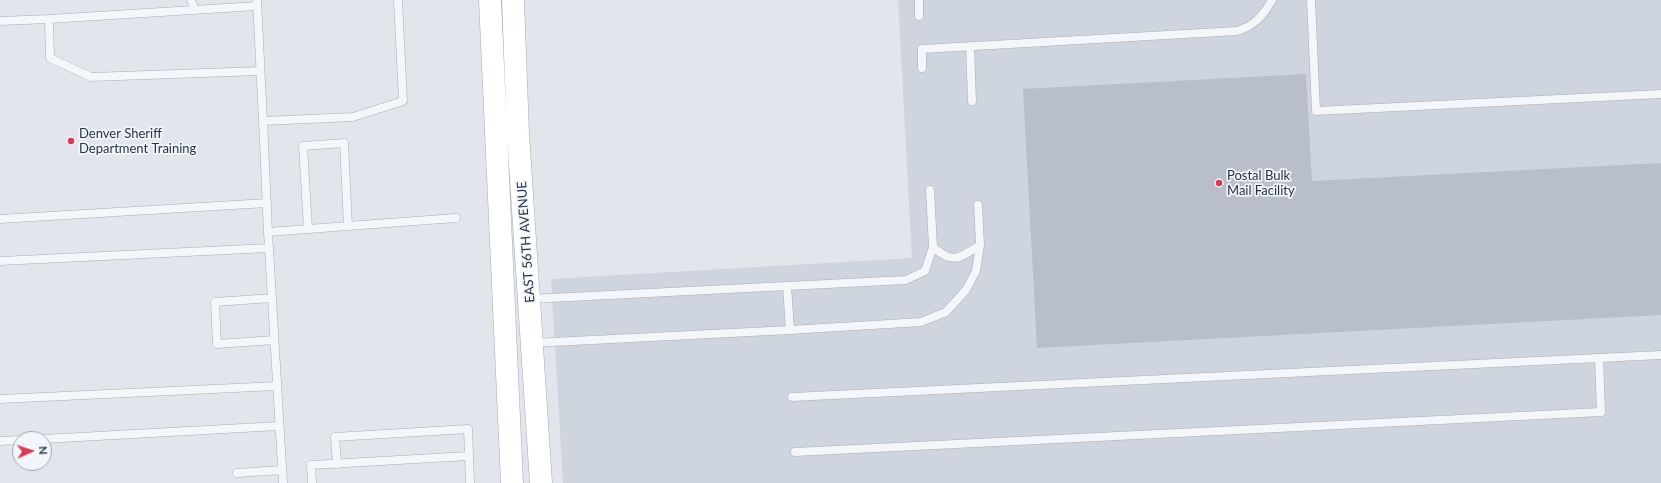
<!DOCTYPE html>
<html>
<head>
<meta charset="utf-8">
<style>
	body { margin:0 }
	#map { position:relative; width:1661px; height:483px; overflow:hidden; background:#e2e6ec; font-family:Lato,sans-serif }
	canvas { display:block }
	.north { position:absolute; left:12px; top:431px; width:40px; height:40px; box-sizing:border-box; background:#f2f5f9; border:1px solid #a1a7b1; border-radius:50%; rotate:87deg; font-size:11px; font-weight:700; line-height:16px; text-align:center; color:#273346 }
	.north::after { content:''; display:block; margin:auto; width:14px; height:18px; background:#de3952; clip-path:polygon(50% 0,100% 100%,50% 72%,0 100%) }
</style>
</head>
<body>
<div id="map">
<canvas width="1661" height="483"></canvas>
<div class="north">N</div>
</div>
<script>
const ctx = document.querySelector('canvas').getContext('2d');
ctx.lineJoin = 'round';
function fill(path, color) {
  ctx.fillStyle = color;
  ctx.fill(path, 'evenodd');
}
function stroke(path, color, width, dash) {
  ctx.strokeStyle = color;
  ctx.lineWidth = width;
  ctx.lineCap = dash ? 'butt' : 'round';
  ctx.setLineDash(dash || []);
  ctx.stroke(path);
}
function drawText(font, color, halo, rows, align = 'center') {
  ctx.font = font + ' Lato,sans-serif';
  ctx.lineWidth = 3.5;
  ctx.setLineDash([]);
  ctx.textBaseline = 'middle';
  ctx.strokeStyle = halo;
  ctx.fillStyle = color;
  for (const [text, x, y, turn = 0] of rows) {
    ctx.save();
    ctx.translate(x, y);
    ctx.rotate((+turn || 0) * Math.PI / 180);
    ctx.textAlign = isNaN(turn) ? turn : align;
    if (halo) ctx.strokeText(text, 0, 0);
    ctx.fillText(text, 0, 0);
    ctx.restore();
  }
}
const built = new Path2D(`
	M 898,0 L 1661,0 L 1661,483 L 563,483 L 551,279 L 912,258 Z`);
const building = new Path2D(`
	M 1306,74 L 1312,181 L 1661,163 L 1661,315 L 1037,348 L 1023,89 Z`);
const service = new Path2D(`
	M 191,0 L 195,10
	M 257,0 L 263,121
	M 919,0 L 919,16
	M 1311,0 L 1316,111 L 1661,94
	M 257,6 L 49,19 L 50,58 L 91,77 L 260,71
	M 0,21 L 49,19
	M 970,46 L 972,101
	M 922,68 L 922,49 L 1237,31 C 1254,26 1263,16 1272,0
	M 0,219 L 267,203
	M 348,226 L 456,218
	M 308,229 L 303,146 L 344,143 L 348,226 L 268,232 L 263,121 L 353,117 L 403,101 L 398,0
	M 268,232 L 283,483
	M 933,247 C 953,265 960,258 980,245
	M 0,261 L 269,248
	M 787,286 L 790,330
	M 272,298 L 215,302 L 217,344 L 274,340
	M 530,299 L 906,280 L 925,271 L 933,247 L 930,190
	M 533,343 L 790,330 L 921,322 L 946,312 L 966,290 L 976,271 L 980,245 L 978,205
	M 792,397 L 1661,355
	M 0,399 L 277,386
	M 43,439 L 279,426
	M 0,441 L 20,440
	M 795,452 L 1601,412 L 1599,358
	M 469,456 L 470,483
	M 237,473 L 282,470
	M 312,483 L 311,465 L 469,456 L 468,429 L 335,437 L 337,464`);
const primary = new Path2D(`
	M 490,0 L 512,483
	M 513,0 L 518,134 L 541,483`);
const markers = [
	[71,141,4,"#de3952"],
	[1219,183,4,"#de3952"]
];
const poiNames = [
	["Denver Sheriff",79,134],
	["Department Training",79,149],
	["Postal Bulk",1227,176],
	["Mail Facility",1227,191]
];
const streetNames = [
	["EAST 56TH AVENUE",526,242,-94]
];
fill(built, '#cfd5de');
fill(building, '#b8bfca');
stroke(service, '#a6adb7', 9);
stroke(primary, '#9faab9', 23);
stroke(service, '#f5f6f9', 8);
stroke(primary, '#fff', 22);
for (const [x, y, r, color] of markers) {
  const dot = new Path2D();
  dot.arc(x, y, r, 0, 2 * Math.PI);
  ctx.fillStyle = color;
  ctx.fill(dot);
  stroke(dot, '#f2f5f9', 1.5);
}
drawText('13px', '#273346', '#f2f5f9', poiNames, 'left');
drawText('13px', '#273346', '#f2f5f9', streetNames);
</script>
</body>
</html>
